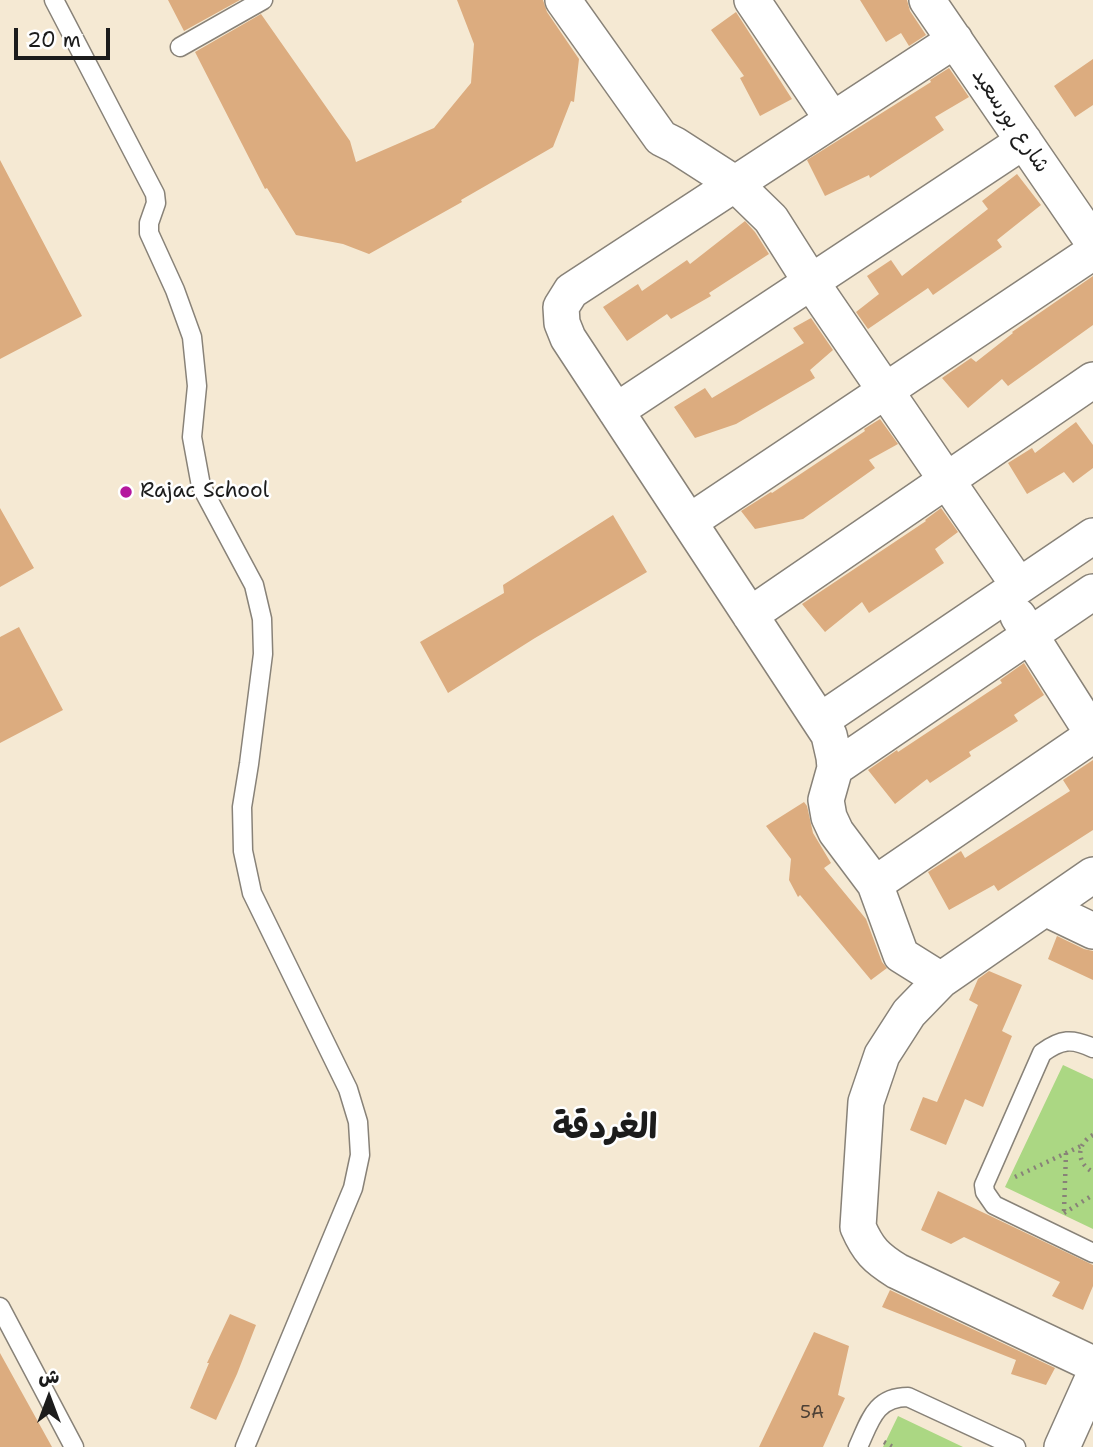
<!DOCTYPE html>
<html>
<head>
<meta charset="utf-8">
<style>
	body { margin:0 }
	#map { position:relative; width:1093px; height:1447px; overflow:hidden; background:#f5e9d3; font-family:"Shantell Sans","Playpen Sans Arabic",sans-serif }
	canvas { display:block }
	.north { position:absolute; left:14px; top:1363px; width:70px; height:70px; -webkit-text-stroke:5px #fff; paint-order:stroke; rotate:0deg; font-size:19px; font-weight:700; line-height:28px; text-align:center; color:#1c1c1c }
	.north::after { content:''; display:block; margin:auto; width:24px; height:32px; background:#1c1c1c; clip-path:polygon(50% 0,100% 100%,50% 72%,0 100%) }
	.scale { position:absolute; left:14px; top:28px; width:96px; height:32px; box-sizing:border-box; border:4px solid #1c1c1c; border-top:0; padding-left:9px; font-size:21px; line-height:24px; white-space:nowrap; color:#1c1c1c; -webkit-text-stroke:5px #fff; paint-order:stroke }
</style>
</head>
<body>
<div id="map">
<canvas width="1093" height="1447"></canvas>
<div class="north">ش</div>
<div class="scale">20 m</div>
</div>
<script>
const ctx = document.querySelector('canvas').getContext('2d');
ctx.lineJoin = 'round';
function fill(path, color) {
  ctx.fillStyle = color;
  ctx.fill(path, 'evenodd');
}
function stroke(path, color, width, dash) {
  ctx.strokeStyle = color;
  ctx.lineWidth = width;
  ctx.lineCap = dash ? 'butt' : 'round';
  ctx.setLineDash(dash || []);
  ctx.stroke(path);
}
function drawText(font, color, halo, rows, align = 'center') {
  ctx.font = font + ' "Shantell Sans","Playpen Sans Arabic",sans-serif';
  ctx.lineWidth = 5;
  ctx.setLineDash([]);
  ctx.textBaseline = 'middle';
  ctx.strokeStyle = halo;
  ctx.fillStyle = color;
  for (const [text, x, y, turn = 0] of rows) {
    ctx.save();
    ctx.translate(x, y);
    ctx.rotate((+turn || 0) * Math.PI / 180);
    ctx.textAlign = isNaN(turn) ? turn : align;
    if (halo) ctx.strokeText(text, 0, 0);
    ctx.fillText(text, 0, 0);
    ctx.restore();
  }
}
const green = new Path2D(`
	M 1063,1065 L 1093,1079 L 1093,1229 L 1005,1187 Z
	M 898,1416 L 963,1447 L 883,1447 Z`);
const building = new Path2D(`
	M 168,0 L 240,0 L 184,31 Z
	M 457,0 L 543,0 L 547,12 L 579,59 L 574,102 L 571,101 L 553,147 L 461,200 L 462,202 L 369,254 L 343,244 L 296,235 L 267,188 L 265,189 L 195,52 L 261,14 L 350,141 L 356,162 L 434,128 L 471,83 L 474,44 Z
	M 860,0 L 907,0 L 910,11 L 926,35 L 909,46 L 901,33 L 886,42 Z
	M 736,12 L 792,99 L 760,116 L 740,78 L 744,76 L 711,30 Z
	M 1093,59 L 1093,105 L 1075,117 L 1054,86 Z
	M 949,68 L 969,97 L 935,117 L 944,130 L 870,178 L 869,175 L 825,196 L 807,160 L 931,82 L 930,80 Z
	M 0,160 L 82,316 L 0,359 Z
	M 1017,174 L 1041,205 L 997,240 L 1002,247 L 933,295 L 928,288 L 868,329 L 856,312 L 879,294 L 867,276 L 891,260 L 902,276 L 988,209 L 982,201 Z
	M 745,221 L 755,232 L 769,254 L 709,293 L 711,296 L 671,319 L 667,314 L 627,341 L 603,307 L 638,284 L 642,291 L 687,260 L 690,264 Z
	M 1093,276 L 1093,325 L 1008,386 L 1002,379 L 968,408 L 942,378 L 971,358 L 976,362 L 1013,333 L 1012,332 Z
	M 811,318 L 833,350 L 810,370 L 815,378 L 736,424 L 695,438 L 674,407 L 705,388 L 712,398 L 804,343 L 793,328 Z
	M 880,419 L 898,444 L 869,460 L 875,468 L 803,519 L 755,529 L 741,511 L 771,492 L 772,493 L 865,431 L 864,429 Z
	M 1076,422 L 1093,445 L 1093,468 L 1073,483 L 1064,472 L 1027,494 L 1008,463 L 1032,448 L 1035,453 Z
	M 0,508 L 34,568 L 0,587 Z
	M 941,508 L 958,532 L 935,549 L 944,563 L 869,613 L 862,602 L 825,632 L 802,604 L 926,521 L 925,520 Z
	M 613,515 L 647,572 L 535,638 L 448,693 L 420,642 L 504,593 L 503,585 Z
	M 19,627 L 63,710 L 0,743 L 0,637 Z
	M 1024,663 L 1044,695 L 1014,715 L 1018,721 L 969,752 L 971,756 L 930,783 L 927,779 L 895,804 L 868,770 L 897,750 L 898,752 L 1002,683 L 1000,680 Z
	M 1093,760 L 1093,830 L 998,891 L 994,885 L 949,910 L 928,872 L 961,851 L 965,858 L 1070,791 L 1063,780 Z
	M 804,802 L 807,806 L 813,833 L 831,863 L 824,868 L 866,919 L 882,962 L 887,968 L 871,980 L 800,895 L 798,897 L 789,880 L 791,859 L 766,826 Z
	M 1057,936 L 1084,949 L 1093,951 L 1093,980 L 1048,959 Z
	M 989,971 L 1022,985 L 1002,1031 L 1012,1036 L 983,1107 L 965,1099 L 946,1145 L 910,1130 L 923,1097 L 937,1102 L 978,1005 L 969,1000 L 978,979 Z
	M 938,1191 L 1093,1265 L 1093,1286 L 1083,1310 L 1052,1296 L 1060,1282 L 964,1237 L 951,1244 L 921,1230 Z
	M 890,1290 L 1055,1368 L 1046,1385 L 1011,1374 L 1016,1360 L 882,1307 Z
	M 230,1314 L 256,1325 L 237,1374 L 216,1420 L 190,1408 L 209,1363 L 207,1363 Z
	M 814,1332 L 849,1346 L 838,1395 L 845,1398 L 823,1447 L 759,1447 Z
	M 0,1353 L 52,1447 L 0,1447 Z`);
const path = new Path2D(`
	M 1093,1135 C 1076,1144 1076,1163 1093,1172
	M 1015,1177 L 1081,1146
	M 1064,1211 L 1066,1153
	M 1064,1213 L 1093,1195
	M 884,1442 L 893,1447`);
const lane = new Path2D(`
	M 54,0 L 155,194 L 156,203 L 149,223 L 149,233 L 175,290 L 192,337 L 197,386 L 192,437 L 201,486 L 254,585 L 262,619 L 263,654 L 249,764 L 242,807 L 243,851 L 252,893 L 348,1089 L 358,1122 L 360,1155 L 353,1188 L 245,1447
	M 180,47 L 263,0
	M 1093,1048 C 1072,1038 1061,1039 1042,1053 L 984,1185 L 985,1192 L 994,1205 L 1093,1253
	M 0,1307 L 74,1447
	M 858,1447 C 870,1421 875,1397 908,1397 L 1016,1447`);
const street = new Path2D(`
	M 563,0 L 661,138 L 675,145 L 734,183 L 771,219 L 811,282 L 1019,586
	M 752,0 L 832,119
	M 927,0 L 1093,242
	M 616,411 L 1024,141
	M 689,522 L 1093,252
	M 750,615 L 1093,380
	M 1018,616 L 1093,734
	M 820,721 L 1093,536
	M 835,768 L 1093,592
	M 1093,875 L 941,980 L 909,1013 L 882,1055 L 866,1102 L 858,1227 C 868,1250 876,1258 897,1271 L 1093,1364
	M 875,884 L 1093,735
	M 1045,908 L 1093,931
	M 941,980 L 901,955 L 875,884 L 836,832 L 829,817 L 826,800 L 835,768 L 834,757 L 829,735 L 568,338 L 562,323 L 561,307 L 571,291 L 955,40
	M 1062,1447 L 1093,1378`);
const markers = [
	[126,492,7,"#b5179e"]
];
const numberNames = [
	["5A",812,1413]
];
const streetNames = [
	["شارع بورسعيد",1010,121,56]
];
const poiNames = [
	["Rajac School",140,492]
];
const townNames = [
	["الغردقة",605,1129]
];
fill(green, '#abd783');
fill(building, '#dcac7f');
stroke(lane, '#888278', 21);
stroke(street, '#888278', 38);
stroke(path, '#888278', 4.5, [2, 5]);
stroke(lane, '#fff', 18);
stroke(street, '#fff', 35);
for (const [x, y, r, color] of markers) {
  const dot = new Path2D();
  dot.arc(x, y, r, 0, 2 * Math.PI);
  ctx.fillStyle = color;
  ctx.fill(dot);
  stroke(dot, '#fff', 2.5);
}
drawText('18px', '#4c4035', null, numberNames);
drawText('21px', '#1c1c1c', '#fff', streetNames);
drawText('21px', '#1c1c1c', '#fff', poiNames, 'left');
drawText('bold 35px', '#1c1c1c', '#fff', townNames);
</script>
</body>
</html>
